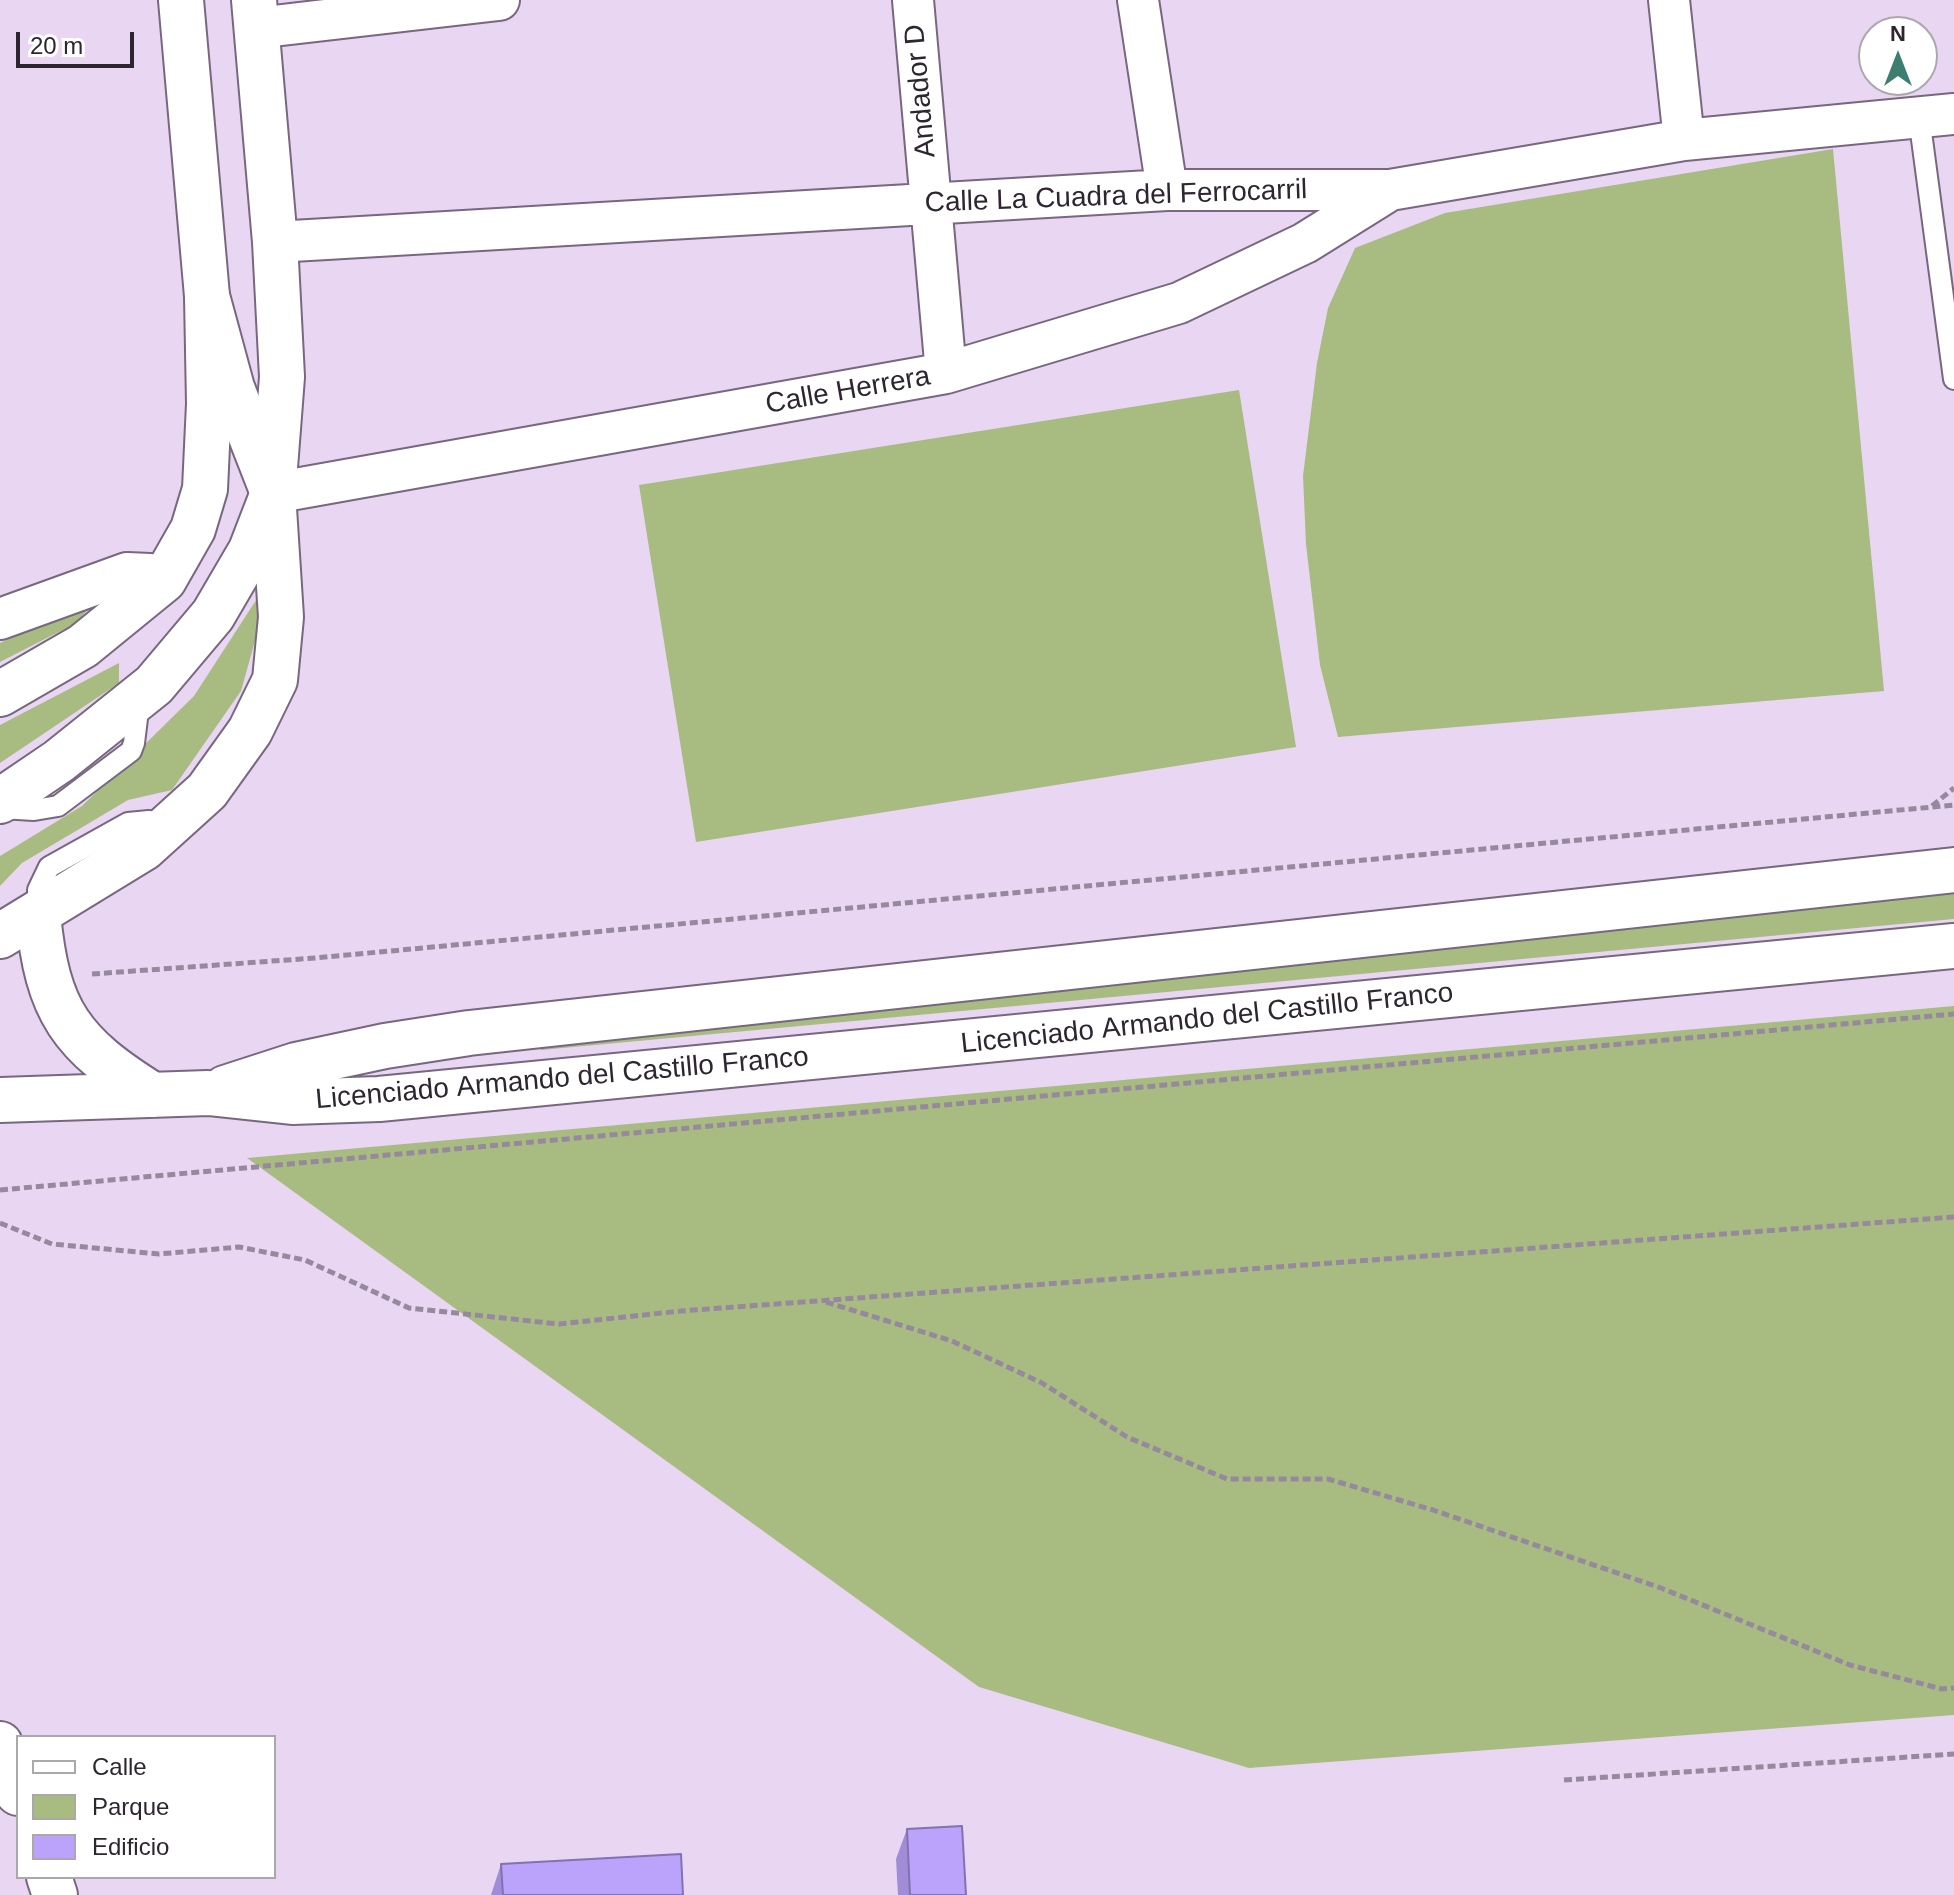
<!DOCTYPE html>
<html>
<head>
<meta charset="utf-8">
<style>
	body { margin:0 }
	#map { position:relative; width:1954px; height:1895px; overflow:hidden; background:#e9d6f2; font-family:Helvetica,sans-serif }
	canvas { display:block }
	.legend { position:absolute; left:16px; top:1735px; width:260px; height:144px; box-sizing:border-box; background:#fff; border:2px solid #aba8ac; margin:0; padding:10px 14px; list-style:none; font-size:24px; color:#2d2630 }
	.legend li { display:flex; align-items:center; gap:16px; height:40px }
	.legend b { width:40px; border:2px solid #aba8ac }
	.north { position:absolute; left:1858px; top:16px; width:80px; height:80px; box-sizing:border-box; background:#fff; border:2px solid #aba8ac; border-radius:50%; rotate:0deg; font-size:22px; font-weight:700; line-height:32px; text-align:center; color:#2d2630 }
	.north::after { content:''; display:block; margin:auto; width:28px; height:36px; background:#3c7f70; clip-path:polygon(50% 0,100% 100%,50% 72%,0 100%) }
	.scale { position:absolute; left:16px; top:32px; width:118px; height:36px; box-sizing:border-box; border:4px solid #2d2630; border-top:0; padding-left:10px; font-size:24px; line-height:28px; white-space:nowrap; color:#2d2630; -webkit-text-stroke:6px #fff; paint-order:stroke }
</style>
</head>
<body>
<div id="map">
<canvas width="1954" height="1895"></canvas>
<ul class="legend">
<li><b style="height:10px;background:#fff"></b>Calle</li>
<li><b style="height:22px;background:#a8bc82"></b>Parque</li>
<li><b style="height:22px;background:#bba3fb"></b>Edificio</li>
</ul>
<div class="north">N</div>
<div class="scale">20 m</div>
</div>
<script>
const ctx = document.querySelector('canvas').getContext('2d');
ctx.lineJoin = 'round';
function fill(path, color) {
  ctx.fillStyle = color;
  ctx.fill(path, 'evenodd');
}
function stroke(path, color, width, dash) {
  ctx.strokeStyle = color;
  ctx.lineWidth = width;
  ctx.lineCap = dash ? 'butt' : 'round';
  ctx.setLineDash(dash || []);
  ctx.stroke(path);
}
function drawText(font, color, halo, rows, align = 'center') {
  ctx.font = font + ' Helvetica,sans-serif';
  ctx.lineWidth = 6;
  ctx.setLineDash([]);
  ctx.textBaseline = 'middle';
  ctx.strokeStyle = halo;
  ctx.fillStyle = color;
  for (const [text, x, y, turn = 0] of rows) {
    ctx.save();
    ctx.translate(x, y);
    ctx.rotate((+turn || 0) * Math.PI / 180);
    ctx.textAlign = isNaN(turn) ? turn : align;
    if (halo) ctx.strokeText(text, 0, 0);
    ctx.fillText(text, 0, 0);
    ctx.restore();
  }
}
const green = new Path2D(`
	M 1833,149 L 1884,691 L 1338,737 L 1320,665 L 1306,544 L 1303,476 L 1317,363 L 1328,308 L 1355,248 L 1445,213 Z
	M 1239,390 L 1296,747 L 696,842 L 639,485 Z
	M 260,594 L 260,623 L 241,691 L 172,790 L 128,800 L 22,863 L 0,886 L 0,856 L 82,806 L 194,696 Z
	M 98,598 L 76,623 L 0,662 L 0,643 Z
	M 119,663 L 119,683 L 0,763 L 0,725 Z
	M 1954,892 L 1954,919 L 541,1050 L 538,1037 Z
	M 1954,1006 L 1954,1715 L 1249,1768 L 979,1687 L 247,1158 Z`);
const path = new Path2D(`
	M 1932,806 L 1954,788
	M 92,974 L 315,958 L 1954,805
	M 0,1190 L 1954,1014
	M 0,1223 L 52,1244 L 159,1254 L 239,1247 L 305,1260 L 409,1308 L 559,1324 L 681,1311 L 1954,1217
	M 826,1302 L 952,1341 L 1042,1383 L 1127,1437 L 1227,1479 L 1328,1479 L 1433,1510 L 1661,1588 L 1850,1665 L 1942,1689 L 1954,1688
	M 1564,1780 L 1954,1754`);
const lane = new Path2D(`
	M 1919,117 L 1954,379
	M 0,808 L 34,810 L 58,806 L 131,751 L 134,743 L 139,702
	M 38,910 L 38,890 L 49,867 L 128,823 L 149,821 L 165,830`);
const street = new Path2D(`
	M 913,0 L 946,373
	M 1138,0 L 1167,190
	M 1669,0 L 1684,140
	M 256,28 L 499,0
	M 275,242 L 1167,190 L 1390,190 L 1684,140 L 1954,114
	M 273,493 L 946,373 L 1179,303 L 1305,243 L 1390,190
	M 0,619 L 127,573 L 150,574 L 164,580`);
const secondary = new Path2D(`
	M 0,694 L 83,646 L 164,580 L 193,529 L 205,489 L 209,404 L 207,296 L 181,0
	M 0,801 L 59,761 L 154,685 L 213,615 L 251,550 L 273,493 L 282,377 L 275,242 L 254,0`);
const primary = new Path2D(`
	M 38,914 C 47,1012 71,1044 153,1095
	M 0,936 L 144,848 L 207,791 L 250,731 L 275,680 L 281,617 L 273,493 L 232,388 L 207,296
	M 225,1088 L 296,1065 L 385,1046 L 469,1033 L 1954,870
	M 0,1100 L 208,1093 L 292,1102 L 379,1099 L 1954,946
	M 0,1744 L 18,1793
	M 49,1877 L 55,1895`);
const wall = new Path2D(`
	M 907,1829 L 966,1895 L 898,1895 L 896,1859 Z
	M 501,1864 L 683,1895 L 491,1895 Z`);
const building = new Path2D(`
	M 962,1826 L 966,1895 L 910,1895 L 907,1829 Z
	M 681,1854 L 683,1895 L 503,1895 L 501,1864 Z`);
const streetNames = [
	["Andador D",921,91,-95],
	["Calle La Cuadra del Ferrocarril",1116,197,-2],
	["Calle Herrera",848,391,-10],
	["Licenciado Armando del Castillo Franco",1207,1019,-6],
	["Licenciado Armando del Castillo Franco",562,1079,-5]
];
fill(green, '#a8bc82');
stroke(lane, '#77677f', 24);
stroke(street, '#77677f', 44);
stroke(secondary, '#77677f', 48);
stroke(primary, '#77677f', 48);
stroke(path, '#97899d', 5, [8, 4]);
stroke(lane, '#fff', 20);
stroke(street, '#fff', 40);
stroke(secondary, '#fff', 44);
stroke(primary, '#fff', 44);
fill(wall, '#a18cd8');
fill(building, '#bba3fb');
stroke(building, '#8372b0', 2);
drawText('28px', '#2d2630', '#fff', streetNames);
</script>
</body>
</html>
